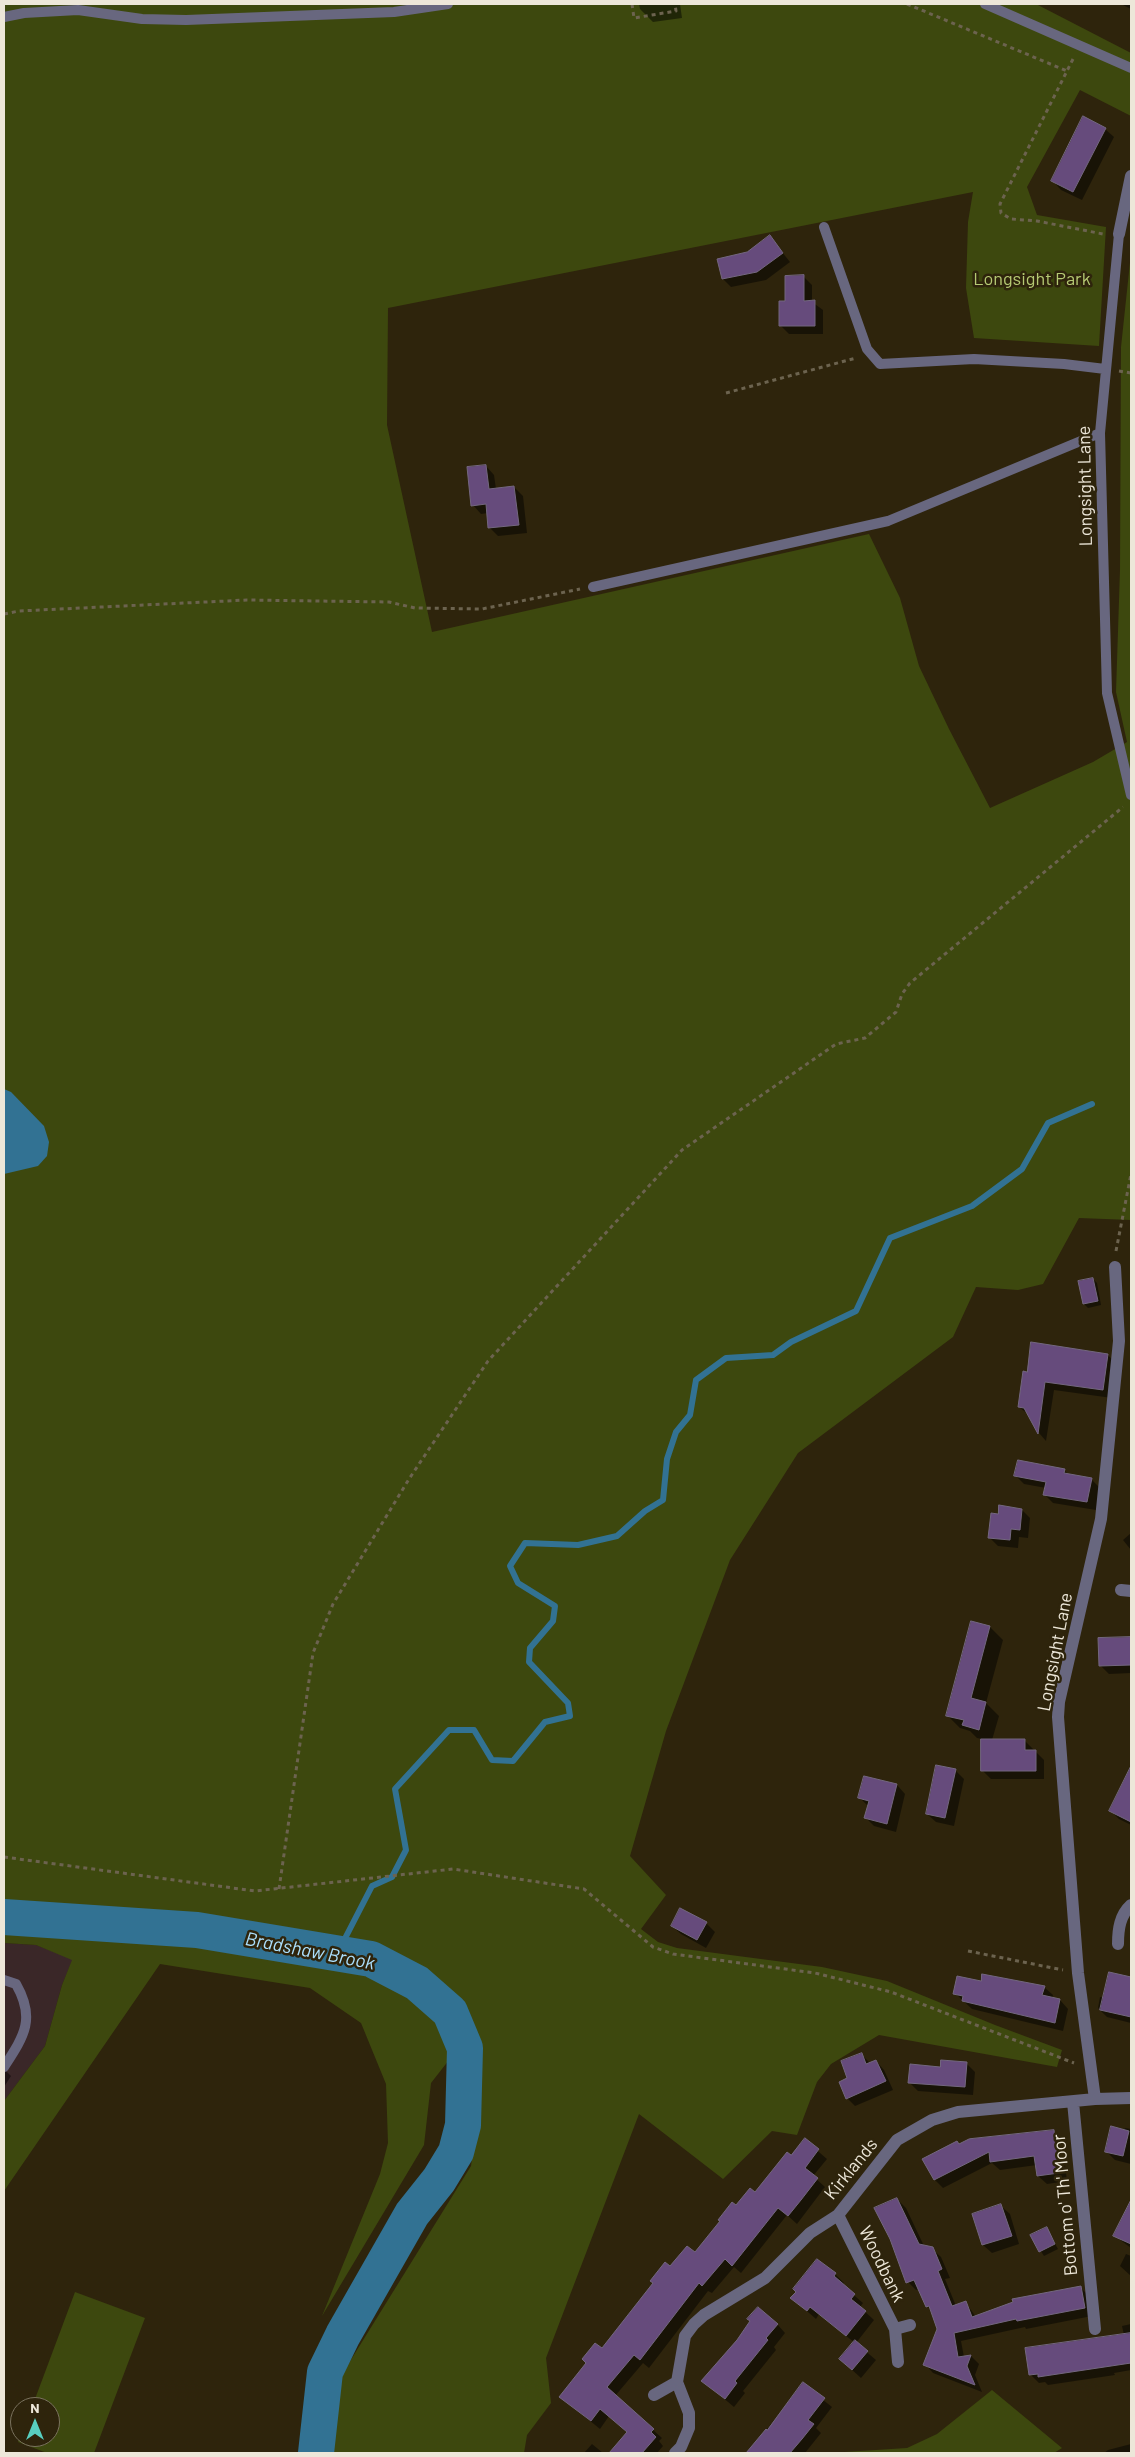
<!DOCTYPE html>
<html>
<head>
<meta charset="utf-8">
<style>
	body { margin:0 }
	#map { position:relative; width:1135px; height:2457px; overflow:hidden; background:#2e240c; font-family:Barlow,sans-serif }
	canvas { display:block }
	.frame { position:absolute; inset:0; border:5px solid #ede7d9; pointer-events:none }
	.north { position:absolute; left:10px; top:2397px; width:50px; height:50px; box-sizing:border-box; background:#2e240c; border:1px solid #7a725e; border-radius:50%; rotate:0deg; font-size:14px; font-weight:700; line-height:20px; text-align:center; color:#ede7d9 }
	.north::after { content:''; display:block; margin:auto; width:18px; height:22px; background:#58cebf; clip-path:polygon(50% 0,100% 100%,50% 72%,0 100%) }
</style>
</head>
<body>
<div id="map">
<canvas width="1135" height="2457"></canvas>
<div class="frame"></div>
<div class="north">N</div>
</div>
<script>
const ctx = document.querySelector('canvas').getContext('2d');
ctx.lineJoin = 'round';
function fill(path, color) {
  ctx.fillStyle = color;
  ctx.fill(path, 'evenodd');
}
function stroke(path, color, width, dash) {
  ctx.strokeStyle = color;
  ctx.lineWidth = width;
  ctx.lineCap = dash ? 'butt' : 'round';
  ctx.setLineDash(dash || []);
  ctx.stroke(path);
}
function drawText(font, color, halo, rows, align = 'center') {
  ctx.font = font + ' Barlow,sans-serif';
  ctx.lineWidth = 5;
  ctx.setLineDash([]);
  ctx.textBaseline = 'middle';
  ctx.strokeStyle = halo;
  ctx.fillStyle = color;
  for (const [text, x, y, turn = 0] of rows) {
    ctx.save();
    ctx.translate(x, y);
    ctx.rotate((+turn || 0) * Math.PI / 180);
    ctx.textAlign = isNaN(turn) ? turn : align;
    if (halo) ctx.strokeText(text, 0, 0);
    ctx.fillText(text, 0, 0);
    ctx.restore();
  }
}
const industrial = new Path2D(`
	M 4,1943 L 36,1945 L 73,1959 L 62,1985 L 45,2046 L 4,2101 Z`);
const green = new Path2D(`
	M 4,4 L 1036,4 L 1131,53 L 1131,116 L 1080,90 L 1027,187 L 1037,215 L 1106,227 L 1099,346 L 974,338 L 966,288 L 968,222 L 973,192 L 388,308 L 387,425 L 432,632 L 869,534 L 900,598 L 919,666 L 949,729 L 990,808 L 1093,762 L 1127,742 L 1116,692 L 1120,570 L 1121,347 L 1131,253 L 1131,1220 L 1079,1218 L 1043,1284 L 1018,1290 L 976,1287 L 953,1337 L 798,1453 L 730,1560 L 666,1731 L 630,1856 L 666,1895 L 641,1929 L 658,1942 L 677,1948 L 822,1967 L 887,1981 L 995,2025 L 1062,2050 L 1057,2067 L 879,2035 L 831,2064 L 817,2082 L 797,2135 L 772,2131 L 723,2179 L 639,2114 L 546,2358 L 551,2403 L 527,2435 L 524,2453 L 330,2453 L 339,2379 L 471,2166 L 481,2086 L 467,2037 L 431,2083 L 424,2145 L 322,2316 L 380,2174 L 388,2143 L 386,2084 L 361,2023 L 310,1988 L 160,1964 L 4,2191 L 4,2101 L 45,2046 L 62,1985 L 72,1960 L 36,1945 L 4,1943 Z
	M 75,2292 L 145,2318 L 94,2453 L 47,2453 L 18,2442 L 20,2437 L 50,2437 L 50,2407 L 32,2407 Z
	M 992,2390 L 1062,2448 L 1054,2453 L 829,2453 L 907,2448 L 937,2434 Z`);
const water = new Path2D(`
	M 4,1089 L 11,1092 L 44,1126 L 49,1142 L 47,1156 L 38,1166 L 4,1174 Z`);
const shadow = new Path2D(`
	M 639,4 L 680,4 L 682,18 L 653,22 L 640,9 Z
	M 1121,4 L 1131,4 L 1131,9 Z
	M 1105,129 L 1114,137 L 1082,200 L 1061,190 L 1053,181 Z
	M 770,237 L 790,262 L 766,280 L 731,287 L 723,279 L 748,253 Z
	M 803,276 L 812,285 L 812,302 L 823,310 L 823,334 L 789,334 L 781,326 L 787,302 Z
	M 486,466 L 494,475 L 496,489 L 514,487 L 523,496 L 527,533 L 498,536 L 490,528 L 488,513 L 481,514 L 473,505 Z
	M 1093,1279 L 1097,1283 L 1101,1305 L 1088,1308 L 1084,1304 Z
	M 1032,1343 L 1108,1355 L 1116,1364 L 1112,1398 L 1054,1390 L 1046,1441 L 1039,1433 L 1029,1415 L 1019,1407 L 1028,1373 Z
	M 1064,1470 L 1069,1475 L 1091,1479 L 1100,1488 L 1096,1510 L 1053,1503 L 1045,1495 L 1046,1488 L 1024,1484 L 1016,1476 Z
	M 1022,1510 L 1030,1518 L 1028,1538 L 1019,1537 L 1018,1548 L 998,1546 L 989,1537 L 999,1515 Z
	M 1131,1533 L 1131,1550 L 1123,1540 Z
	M 972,1622 L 990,1627 L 1003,1640 L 986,1703 L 999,1716 L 992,1740 L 1024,1740 L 1044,1760 L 1044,1779 L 991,1779 L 982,1770 L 982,1739 L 977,1738 L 970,1731 L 960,1728 L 947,1715 Z
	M 1131,1638 L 1131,1673 L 1109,1674 L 1100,1665 L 1100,1639 Z
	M 1131,1768 L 1131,1825 L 1119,1819 L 1110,1810 Z
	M 955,1770 L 964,1779 L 954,1826 L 936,1822 L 927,1814 Z
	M 865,1777 L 897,1785 L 905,1794 L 896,1832 L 874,1826 L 866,1818 L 869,1807 L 860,1798 Z
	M 706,1923 L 715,1932 L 706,1948 L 681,1934 L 672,1926 Z
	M 1110,1973 L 1131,1978 L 1131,2023 L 1107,2017 L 1098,2008 L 1100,1997 L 1104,1998 Z
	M 982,1982 L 1044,1987 L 1053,1995 L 1052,1999 L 1060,2000 L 1068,2009 L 1063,2031 L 972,2009 L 955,1993 Z
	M 861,2054 L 871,2064 L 876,2061 L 884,2070 L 893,2090 L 855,2106 L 847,2098 L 848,2079 Z
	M 966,2063 L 975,2072 L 973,2095 L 918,2091 L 909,2082 L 941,2069 Z
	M 4,2069 L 11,2076 L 4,2087 Z
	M 1125,2128 L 1131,2129 L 1131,2164 L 1115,2160 L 1106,2151 Z
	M 1053,2131 L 1062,2140 L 1067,2181 L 1047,2184 L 1038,2176 L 1037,2165 L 1000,2170 L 992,2163 L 943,2188 L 935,2180 L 960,2145 Z
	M 805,2140 L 827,2159 L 813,2176 L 825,2187 L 797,2224 L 787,2215 L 741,2273 L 734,2267 L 712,2293 L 708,2291 L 649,2368 L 643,2363 L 615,2396 L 662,2438 L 659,2441 L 663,2446 L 657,2453 L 610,2453 L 628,2433 L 609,2416 L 600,2429 L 561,2397 L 670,2268 L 695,2254 L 736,2207 L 756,2194 Z
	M 897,2199 L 906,2208 L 924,2246 L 932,2249 L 941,2257 L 950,2278 L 945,2279 L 956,2306 L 966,2303 L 976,2317 L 1080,2287 L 1089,2296 L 1092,2316 L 1026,2329 L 1025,2327 L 961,2341 L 964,2357 L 971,2356 L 979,2364 L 975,2375 L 982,2392 L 933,2373 L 925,2364 L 939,2329 L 933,2312 L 927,2306 L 920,2289 L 916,2290 L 908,2282 Z
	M 1001,2206 L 1010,2214 L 1019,2244 L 992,2253 L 983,2245 Z
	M 1128,2208 L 1131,2210 L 1131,2248 L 1115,2236 Z
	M 1046,2228 L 1058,2249 L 1044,2256 L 1031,2236 Z
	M 1126,2254 L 1131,2256 L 1131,2276 L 1120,2266 Z
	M 817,2260 L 835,2274 L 844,2283 L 842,2285 L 863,2303 L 860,2307 L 874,2320 L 856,2343 L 876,2360 L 861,2378 L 850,2368 L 855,2343 L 819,2314 L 816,2319 L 792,2298 Z
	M 777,2324 L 785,2333 L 774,2347 L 776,2350 L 743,2391 L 745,2393 L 734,2407 L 703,2381 Z
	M 1131,2324 L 1131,2370 L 1114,2373 L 1115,2375 L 1048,2385 L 1045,2382 L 1039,2383 L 1030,2374 L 1124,2335 L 1122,2326 Z
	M 803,2384 L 832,2407 L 816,2428 L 821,2433 L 805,2453 L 748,2453 Z
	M 592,2444 L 603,2453 L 584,2453 Z
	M 1131,2444 L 1131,2453 L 1104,2453 L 1108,2450 Z`);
const stream = new Path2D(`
	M 338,1952 L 372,1886 L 392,1877 L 406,1850 L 395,1789 L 449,1730 L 474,1730 L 492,1760 L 513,1761 L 545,1722 L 570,1716 L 568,1703 L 529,1662 L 530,1648 L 553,1621 L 555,1606 L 518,1583 L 510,1566 L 525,1543 L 578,1545 L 617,1536 L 645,1511 L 663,1500 L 667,1459 L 676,1432 L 690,1415 L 696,1380 L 726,1358 L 773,1355 L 791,1342 L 856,1311 L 890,1238 L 972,1206 L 1022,1169 L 1048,1123 L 1092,1104`);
const river = new Path2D(`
	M 4,1917 L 197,1930 L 371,1959 L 417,1983 L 450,2012 L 465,2048 L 463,2125 L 456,2152 L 439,2180 L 412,2214 L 343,2335 L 325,2372 L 316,2453`);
const building = new Path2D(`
	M 1083,116 L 1106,128 L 1073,192 L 1051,181 Z
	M 770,235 L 783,253 L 757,272 L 722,279 L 717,259 L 747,252 Z
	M 804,275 L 804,301 L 815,300 L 815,326 L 779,326 L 779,301 L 785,301 L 785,276 Z
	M 486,465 L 489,489 L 514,486 L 519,525 L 488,528 L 486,504 L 471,506 L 467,467 Z
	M 1093,1278 L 1098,1301 L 1083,1304 L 1078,1281 Z
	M 1031,1342 L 1108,1354 L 1103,1390 L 1045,1382 L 1038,1434 L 1024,1408 L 1018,1407 L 1023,1371 L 1027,1372 Z
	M 1018,1460 L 1065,1469 L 1064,1473 L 1092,1478 L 1087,1502 L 1043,1495 L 1046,1482 L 1014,1476 Z
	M 999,1505 L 1022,1509 L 1020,1530 L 1011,1529 L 1010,1540 L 988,1538 L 991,1513 L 998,1514 Z
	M 971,1621 L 990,1626 L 971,1698 L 986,1702 L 979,1730 L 962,1725 L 964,1720 L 946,1716 Z
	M 1131,1637 L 1131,1665 L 1099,1666 L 1098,1638 Z
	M 981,1739 L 1025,1739 L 1025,1750 L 1036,1750 L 1036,1771 L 981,1771 Z
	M 936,1765 L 956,1769 L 945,1818 L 926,1814 Z
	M 1131,1766 L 1131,1822 L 1109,1811 Z
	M 864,1776 L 897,1784 L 887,1824 L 864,1818 L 869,1801 L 858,1798 Z
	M 680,1908 L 707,1922 L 697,1940 L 671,1926 Z
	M 1109,1972 L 1131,1977 L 1131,2017 L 1100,2010 Z
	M 982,1974 L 1045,1986 L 1042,1995 L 1060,1999 L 1055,2023 L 962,2001 L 963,1996 L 953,1994 L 957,1976 L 981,1981 Z
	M 862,2053 L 866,2064 L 876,2060 L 886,2081 L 846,2099 L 839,2082 L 847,2078 L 841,2061 Z
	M 941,2060 L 967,2062 L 965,2087 L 908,2083 L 910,2064 L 940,2067 Z
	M 1111,2126 L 1129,2131 L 1123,2156 L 1105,2152 Z
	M 1054,2130 L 1059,2173 L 1037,2176 L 1034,2156 L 990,2162 L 989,2152 L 934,2180 L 922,2159 L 957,2141 L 959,2144 L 969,2139 Z
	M 805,2138 L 819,2149 L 805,2168 L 818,2178 L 801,2200 L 788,2216 L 778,2208 L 732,2266 L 725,2259 L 702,2286 L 699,2283 L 640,2360 L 634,2355 L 607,2387 L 654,2429 L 651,2432 L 656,2437 L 642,2453 L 609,2453 L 627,2432 L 600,2409 L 591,2421 L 559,2397 L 586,2363 L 582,2359 L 595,2343 L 602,2348 L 653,2283 L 650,2281 L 665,2262 L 670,2266 L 687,2246 L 695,2252 L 720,2221 L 718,2220 L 732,2202 L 736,2205 L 750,2188 L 755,2192 L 787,2152 L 791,2155 Z
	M 897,2198 L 919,2244 L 933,2247 L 942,2269 L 938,2271 L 952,2306 L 966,2301 L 972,2317 L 1013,2302 L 1012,2299 L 1081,2286 L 1085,2308 L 1017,2321 L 1016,2319 L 954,2333 L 958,2357 L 971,2355 L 967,2366 L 975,2385 L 923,2365 L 937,2329 L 929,2306 L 926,2307 L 914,2280 L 906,2283 L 890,2239 L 874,2208 Z
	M 1131,2200 L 1131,2244 L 1113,2236 Z
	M 1001,2204 L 1012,2236 L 982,2245 L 972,2214 Z
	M 1047,2227 L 1055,2244 L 1039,2252 L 1030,2235 Z
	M 817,2259 L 836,2273 L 834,2276 L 855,2294 L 851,2299 L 866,2311 L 846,2336 L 810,2307 L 807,2311 L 790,2298 L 796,2292 L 793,2289 Z
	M 758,2307 L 778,2324 L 766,2338 L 768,2340 L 735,2381 L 737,2383 L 725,2399 L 701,2381 L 737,2340 L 750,2321 L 747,2319 Z
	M 1131,2333 L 1131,2363 L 1038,2377 L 1038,2374 L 1029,2375 L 1025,2348 Z
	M 855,2340 L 868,2351 L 852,2370 L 839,2359 Z
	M 803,2382 L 825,2398 L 808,2420 L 814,2424 L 802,2439 L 790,2453 L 746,2453 L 766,2429 L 767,2430 Z`);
const path = new Path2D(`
	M 632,4 L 634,18 L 676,11 L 675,4
	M 907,4 L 1067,71
	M 1073,59 L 1000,204 L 1001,213 L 1011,219 L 1037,221 L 1103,234
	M 1119,371 L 1131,373
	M 726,393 L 856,358
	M 4,614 L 19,611 L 247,600 L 389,602 L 415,608 L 482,609 L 580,589
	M 1116,1251 L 1131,1174
	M 4,1857 L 255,1891 L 453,1869 L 584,1889 L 653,1947 L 673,1954 L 815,1973 L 891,1992 L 1074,2063
	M 279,1889 L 313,1653 L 333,1604 L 409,1479 L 488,1361 L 682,1150 L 836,1044 L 865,1038 L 896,1012 L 902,994 L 910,983 L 1123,807
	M 968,1951 L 1063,1970`);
const lane = new Path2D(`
	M 985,4 L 1131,68
	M 4,17 L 24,13 L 78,10 L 142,19 L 186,20 L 394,12 L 448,4
	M 824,227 L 867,349 L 880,364 L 974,359 L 1064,364 L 1105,369
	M 1119,234 L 1100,433 L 1107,693 L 1131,795
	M 593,587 L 888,521 L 1100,433
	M 4,1980 L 16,1984 C 36,2019 24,2036 4,2067`);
const street = new Path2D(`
	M 1119,234 L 1131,176
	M 1121,1590 L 1131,1591
	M 1118,1944 C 1118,1929 1120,1915 1131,1905
	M 1095,2099 L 1078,1973 L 1058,1717 L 1059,1702 L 1101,1519 L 1119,1341 L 1115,1267
	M 1073,2102 L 1095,2329
	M 838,2215 L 895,2329 L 898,2362
	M 895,2329 L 910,2325
	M 654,2395 L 677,2382
	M 675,2453 L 681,2447 L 689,2428 L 689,2413 L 677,2382 L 685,2336 L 694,2324 L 704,2315 L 765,2278 L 810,2233 L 838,2215 L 897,2140 L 932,2120 L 958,2112 L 1095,2099 L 1131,2098`);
const parkNames = [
	["Longsight Park",1032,279]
];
const streetNames = [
	["Longsight Lane",1085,486,-91],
	["Longsight Lane",1055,1652,-79],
	["Kirklands",851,2169,-51],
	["Bottom o' Th' Moor",1065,2205,-95],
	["Woodbank",882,2264,64]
];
const waterNames = [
	["Bradshaw Brook",310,1951,11]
];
fill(industrial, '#3a2728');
fill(green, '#3d480e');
fill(water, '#327293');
fill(shadow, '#0007');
stroke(stream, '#327293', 6);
stroke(river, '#327293', 36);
fill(building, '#664b7c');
stroke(building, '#73677f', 1);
stroke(path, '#6c634f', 3, [4, 4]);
stroke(lane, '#68677f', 10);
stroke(street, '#68677f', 12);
drawText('18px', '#b5c973', '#2e240c', parkNames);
drawText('18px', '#ede7d9', '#2e240c', streetNames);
drawText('italic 19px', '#ace0fe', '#2e240c', waterNames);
</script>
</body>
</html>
